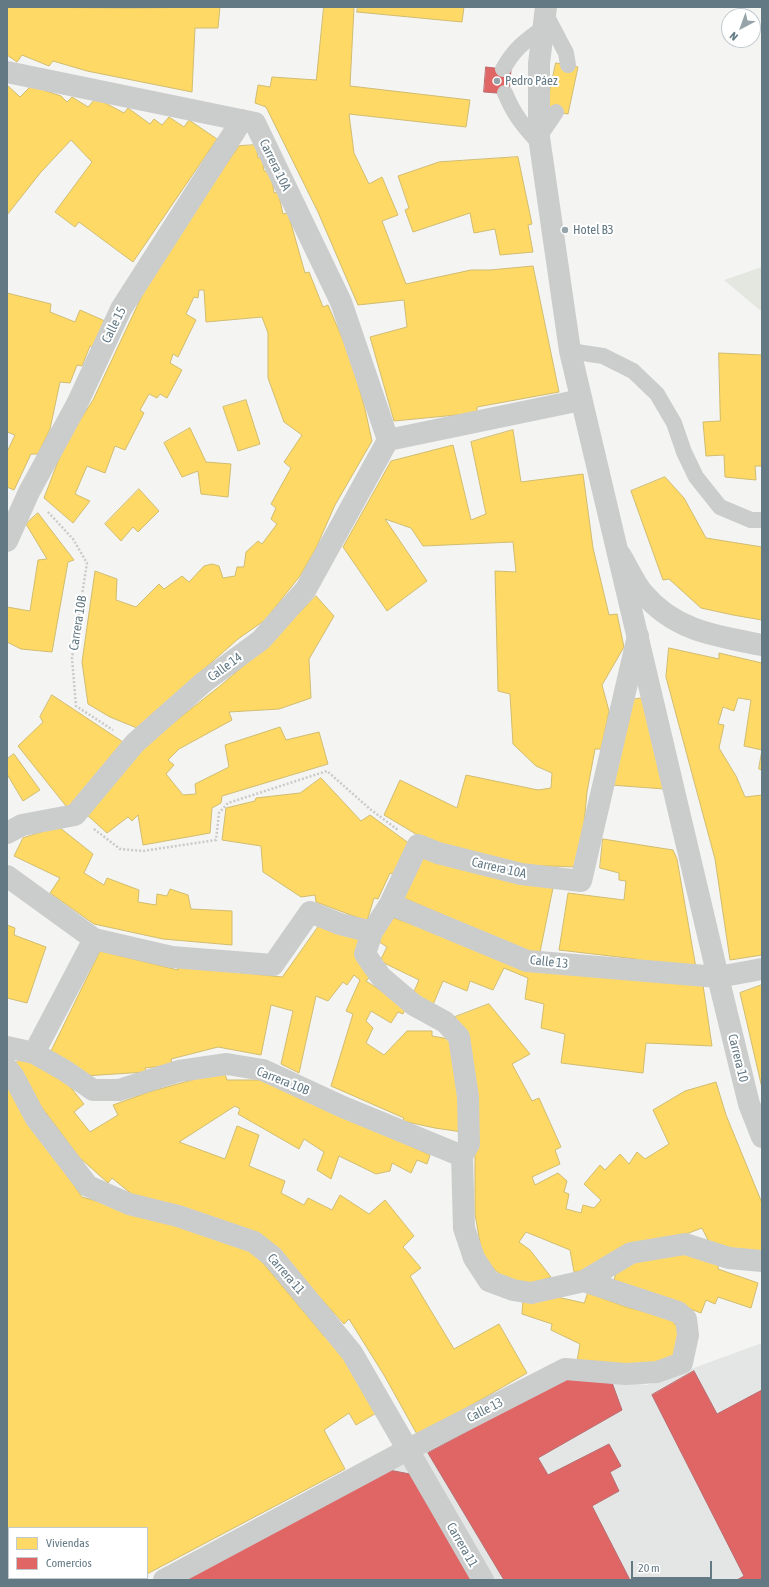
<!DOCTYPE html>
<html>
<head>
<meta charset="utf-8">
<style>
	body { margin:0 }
	#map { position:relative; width:769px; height:1587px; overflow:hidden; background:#f4f4f2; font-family:"Asap Condensed",sans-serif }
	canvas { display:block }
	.frame { position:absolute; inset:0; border:8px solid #637984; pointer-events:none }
	.legend { position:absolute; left:8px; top:1527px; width:140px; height:52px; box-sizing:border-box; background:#fff; border:1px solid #c1c9ce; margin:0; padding:5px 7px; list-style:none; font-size:12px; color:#637984 }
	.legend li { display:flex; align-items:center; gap:8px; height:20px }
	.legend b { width:20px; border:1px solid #c1c9ce }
	.north { position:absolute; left:721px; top:8px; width:40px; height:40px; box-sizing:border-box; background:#fff; border:1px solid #c1c9ce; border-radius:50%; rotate:221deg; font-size:11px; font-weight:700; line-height:16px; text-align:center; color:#637984 }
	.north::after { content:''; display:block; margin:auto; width:14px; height:18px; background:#96a4aa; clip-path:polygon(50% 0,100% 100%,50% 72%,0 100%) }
	.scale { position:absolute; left:631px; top:1561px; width:81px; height:18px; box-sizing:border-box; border:2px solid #637984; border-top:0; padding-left:5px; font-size:12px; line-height:14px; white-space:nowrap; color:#637984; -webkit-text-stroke:3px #fff; paint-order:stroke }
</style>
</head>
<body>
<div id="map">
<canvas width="769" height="1587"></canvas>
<div class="frame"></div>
<ul class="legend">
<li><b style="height:11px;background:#ffd966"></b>Viviendas</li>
<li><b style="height:11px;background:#e06666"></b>Comercios</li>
</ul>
<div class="north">N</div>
<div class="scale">20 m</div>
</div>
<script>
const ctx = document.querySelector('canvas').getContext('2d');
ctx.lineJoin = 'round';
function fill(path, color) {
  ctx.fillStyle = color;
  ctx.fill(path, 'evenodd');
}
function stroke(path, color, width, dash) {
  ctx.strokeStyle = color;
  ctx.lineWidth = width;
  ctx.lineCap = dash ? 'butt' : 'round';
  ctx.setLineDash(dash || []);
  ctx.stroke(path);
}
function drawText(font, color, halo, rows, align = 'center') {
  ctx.font = font + ' "Asap Condensed",sans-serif';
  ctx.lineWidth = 4;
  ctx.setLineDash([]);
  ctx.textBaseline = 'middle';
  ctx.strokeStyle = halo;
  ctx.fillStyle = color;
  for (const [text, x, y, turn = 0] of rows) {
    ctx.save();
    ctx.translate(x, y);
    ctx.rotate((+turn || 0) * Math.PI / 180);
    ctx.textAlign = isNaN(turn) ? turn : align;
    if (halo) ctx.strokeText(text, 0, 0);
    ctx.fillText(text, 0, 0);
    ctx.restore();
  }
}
const built = new Path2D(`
	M 762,1343 L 762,1580 L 173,1580 L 561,1375 L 647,1385 Z`);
const green = new Path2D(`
	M 762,267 L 762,312 L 724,280 Z`);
const homes = new Path2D(`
	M 7,7 L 131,8 L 220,7 L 218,28 L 195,28 L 192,92 L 87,71 L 53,61 L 49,66 L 22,55 L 17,62 L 7,55 Z
	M 324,7 L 354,7 L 350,86 L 470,100 L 466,127 L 349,114 L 354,153 L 369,184 L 382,177 L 398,215 L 382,221 L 406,284 L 471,270 L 490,270 L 533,266 L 559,392 L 477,407 L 477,413 L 394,421 L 370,337 L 407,327 L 404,300 L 358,305 L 318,212 L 266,107 L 255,103 L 258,85 L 270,87 L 272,77 L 316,80 Z
	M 358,7 L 464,7 L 462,22 L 357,12 Z
	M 556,63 L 578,67 L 568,114 L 546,110 Z
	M 7,85 L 20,97 L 31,86 L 61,96 L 67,102 L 72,97 L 88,107 L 96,98 L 124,113 L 128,108 L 150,124 L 154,119 L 162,125 L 169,117 L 184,127 L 189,120 L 217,139 L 133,262 L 79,222 L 75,227 L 55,212 L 92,162 L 71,140 L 41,172 L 7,215 Z
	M 256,145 L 258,158 L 262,158 L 264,171 L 271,173 L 274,193 L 278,192 L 283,214 L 288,213 L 305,273 L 309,272 L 323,307 L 328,305 L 351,359 L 365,409 L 372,441 L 335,505 L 316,548 L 300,576 L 265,620 L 238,639 L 196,676 L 142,730 L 110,717 L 88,704 L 82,662 L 95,571 L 117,579 L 116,600 L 136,607 L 159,584 L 164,589 L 182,576 L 189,582 L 204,566 L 212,564 L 219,566 L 223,578 L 235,576 L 237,567 L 244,567 L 246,552 L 258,541 L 262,544 L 277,524 L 271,519 L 276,508 L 271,504 L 291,468 L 284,462 L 302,435 L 284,422 L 268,378 L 268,333 L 262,317 L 206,322 L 204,290 L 199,290 L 198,298 L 194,297 L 186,314 L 196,320 L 178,357 L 173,354 L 170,363 L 182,370 L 167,398 L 160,394 L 157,398 L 149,394 L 140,410 L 144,413 L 125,450 L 115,446 L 105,473 L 87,466 L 75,494 L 90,501 L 73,523 L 44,498 L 60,456 L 77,425 L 93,400 L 147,285 L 194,210 L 239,146 Z
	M 518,157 L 532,224 L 528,225 L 533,252 L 500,255 L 495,229 L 474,233 L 470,213 L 413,232 L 405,210 L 409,208 L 398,176 L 439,162 Z
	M 7,293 L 51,304 L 50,312 L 75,322 L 80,310 L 105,321 L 93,347 L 90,346 L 82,366 L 77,365 L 70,383 L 60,382 L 50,429 L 38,454 L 31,454 L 14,490 L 7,487 L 7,452 L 15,435 L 7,432 Z
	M 719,353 L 762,355 L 762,466 L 755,466 L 756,480 L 725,477 L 724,455 L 706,456 L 703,422 L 720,421 Z
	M 246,400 L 260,444 L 238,451 L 223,407 Z
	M 190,428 L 206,462 L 231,464 L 228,497 L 201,494 L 198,471 L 182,477 L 164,443 Z
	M 513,430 L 521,482 L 583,474 L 593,548 L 609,615 L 617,614 L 624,647 L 602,685 L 609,711 L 601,749 L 595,749 L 587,792 L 583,835 L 577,867 L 521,865 L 426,840 L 384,815 L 400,780 L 457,808 L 466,775 L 538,790 L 551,788 L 552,773 L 536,766 L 513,744 L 510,694 L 498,691 L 495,571 L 516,572 L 513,542 L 423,546 L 411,528 L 385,519 L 427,581 L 387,611 L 343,547 L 391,461 L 453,445 L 471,520 L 486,514 L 471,442 Z
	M 665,477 L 684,498 L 706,538 L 762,547 L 762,620 L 733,615 L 701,608 L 669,579 L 663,580 L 631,491 Z
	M 139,489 L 159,511 L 138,532 L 133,527 L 121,541 L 105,524 Z
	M 38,513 L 74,560 L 68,562 L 52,652 L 21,649 L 7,642 L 7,607 L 30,611 L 38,560 L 47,559 L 26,524 Z
	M 316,596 L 334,616 L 309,659 L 311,698 L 279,709 L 229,712 L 232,720 L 179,749 L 168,760 L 174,765 L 166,774 L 183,795 L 196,794 L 195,784 L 229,767 L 225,745 L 280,727 L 286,740 L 319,732 L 328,764 L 222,796 L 221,803 L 212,808 L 210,833 L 143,845 L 138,815 L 132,821 L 128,817 L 107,833 L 86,814 L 149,742 L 220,686 L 270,643 Z
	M 669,648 L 719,659 L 719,653 L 762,663 L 762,750 L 744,746 L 751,700 L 738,698 L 734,711 L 723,707 L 718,724 L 724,725 L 719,748 L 736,776 L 745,797 L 762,795 L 762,955 L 730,960 L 715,859 L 666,677 Z
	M 52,695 L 126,744 L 70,811 L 18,746 L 43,722 L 40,717 Z
	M 643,698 L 664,789 L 611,785 L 631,700 Z
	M 762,750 L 762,770 L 759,769 Z
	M 14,754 L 40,790 L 23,801 L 7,774 L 7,759 Z
	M 321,778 L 361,821 L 370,815 L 410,844 L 394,875 L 390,873 L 378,899 L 374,898 L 367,921 L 316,902 L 315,895 L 301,897 L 263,872 L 261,846 L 222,840 L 226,808 L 255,801 L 256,798 L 300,793 Z
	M 59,827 L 93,854 L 84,873 L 104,885 L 107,878 L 139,890 L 138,902 L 156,905 L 157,894 L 167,896 L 170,889 L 188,895 L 191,909 L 232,911 L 232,945 L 163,939 L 94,924 L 50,893 L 60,878 L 14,856 L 23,838 Z
	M 603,839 L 673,850 L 677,859 L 696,968 L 637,963 L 636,959 L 559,950 L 568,893 L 624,900 L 626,881 L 619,880 L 619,873 L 600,868 Z
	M 422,856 L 553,888 L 539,957 L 404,898 Z
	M 391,917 L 437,933 L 703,985 L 712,1046 L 646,1043 L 643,1073 L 561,1063 L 565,1034 L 541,1028 L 544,1004 L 525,999 L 528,978 L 504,968 L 493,990 L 470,981 L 467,991 L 443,981 L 432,1007 L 411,998 L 419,980 L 380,961 L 387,947 L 378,941 Z
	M 321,923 L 362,938 L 373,974 L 366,981 L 406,1007 L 403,1014 L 398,1012 L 391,1023 L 371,1011 L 366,1021 L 373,1028 L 366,1043 L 384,1055 L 407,1031 L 432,1031 L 432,1036 L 455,1040 L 462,1132 L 435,1128 L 403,1121 L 404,1118 L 331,1086 L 353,1014 L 346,1011 L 360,980 L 354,975 L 347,985 L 343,982 L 328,1001 L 316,996 L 299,1073 L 281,1064 L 293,1011 L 271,1005 L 261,1055 L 218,1047 L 171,1059 L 172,1065 L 145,1068 L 146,1072 L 84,1076 L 49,1055 L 100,951 L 178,970 L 178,966 L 282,977 Z
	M 7,925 L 15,928 L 14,935 L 46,947 L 27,1003 L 7,998 Z
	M 762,985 L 762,1088 L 740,993 Z
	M 489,1004 L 530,1054 L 512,1064 L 532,1101 L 539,1098 L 561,1147 L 555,1150 L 560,1164 L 532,1177 L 535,1185 L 558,1173 L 567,1181 L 564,1192 L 569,1194 L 566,1209 L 581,1213 L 583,1205 L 594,1208 L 601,1200 L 584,1184 L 600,1165 L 605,1170 L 620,1154 L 629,1164 L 637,1152 L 645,1159 L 669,1144 L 653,1110 L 685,1091 L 716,1082 L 726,1115 L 762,1203 L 762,1252 L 733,1251 L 709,1242 L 702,1228 L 593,1269 L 574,1272 L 570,1250 L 526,1232 L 519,1242 L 530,1250 L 551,1277 L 528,1285 L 501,1275 L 493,1268 L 482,1254 L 475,1214 L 475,1154 L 469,1067 L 455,1017 Z
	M 24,1057 L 64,1079 L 84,1104 L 74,1112 L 90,1132 L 118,1115 L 113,1105 L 149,1092 L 224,1071 L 227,1080 L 269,1080 L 430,1155 L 427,1164 L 417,1160 L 411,1173 L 392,1163 L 390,1171 L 376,1174 L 339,1156 L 331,1179 L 317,1170 L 324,1152 L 304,1139 L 299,1149 L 238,1114 L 240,1109 L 235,1106 L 179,1142 L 225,1159 L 237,1126 L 259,1135 L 249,1166 L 285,1181 L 281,1193 L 304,1205 L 308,1198 L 332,1210 L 340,1195 L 369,1214 L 385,1200 L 414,1236 L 403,1247 L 421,1268 L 410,1276 L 454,1349 L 499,1324 L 527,1373 L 418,1436 L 384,1375 L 349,1319 L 344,1324 L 267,1239 L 134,1196 L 112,1178 L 108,1183 L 79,1157 L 29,1090 L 13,1065 Z
	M 7,1075 L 43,1140 L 82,1197 L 247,1244 L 324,1336 L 327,1333 L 378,1412 L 356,1425 L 349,1413 L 324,1430 L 345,1469 L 147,1574 L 147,1528 L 9,1528 L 9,1547 L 7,1543 Z
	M 694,1252 L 719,1260 L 718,1269 L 758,1283 L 751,1308 L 718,1297 L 715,1304 L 706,1300 L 701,1313 L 614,1280 L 619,1264 Z
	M 588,1293 L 626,1307 L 675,1319 L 674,1324 L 679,1326 L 676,1359 L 651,1366 L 577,1361 L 580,1344 L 551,1330 L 552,1324 L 522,1314 L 523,1299 L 548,1295 L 584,1303 Z
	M 23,1578 L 139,1578 L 135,1580 L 24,1580 Z`);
const shops = new Path2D(`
	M 486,67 L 511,70 L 509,94 L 484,92 Z
	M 694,1371 L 717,1414 L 762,1390 L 762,1580 L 737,1580 L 744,1576 L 652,1395 Z
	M 571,1375 L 610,1377 L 622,1410 L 538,1458 L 548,1475 L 609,1444 L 621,1466 L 610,1472 L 619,1491 L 592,1506 L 630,1580 L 504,1580 L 428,1453 Z
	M 389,1470 L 415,1475 L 474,1580 L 184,1580 Z`);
const path = new Path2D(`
	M 48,512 L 73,539 L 87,563 L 72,658 L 76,706 L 113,730
	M 94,829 L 120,849 L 143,851 L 216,840 L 219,813 L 228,803 L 327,771 L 370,809 L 398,830`);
const service = new Path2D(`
	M 545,13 L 566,53 L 568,65
	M 503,69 C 515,48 524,42 543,28
	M 505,93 C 514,115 524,127 540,144
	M 539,137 L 556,112
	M 570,351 L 603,356 L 633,371 L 657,394 L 674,423 L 684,452 L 696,477 L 720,507 L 751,520 L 762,520`);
const minor = new Path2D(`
	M 7,72 L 255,123 L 341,302 L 388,440
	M 388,440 L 581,400
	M 7,541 L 29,492 L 77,404 L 121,309 L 242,120
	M 621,556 C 628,568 634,582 643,593 C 675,631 716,636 762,645
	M 638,636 L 581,881 L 521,874 L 438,853 L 418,845 L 390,904 L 372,932 L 365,954 L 381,977 L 414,1005 L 445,1022 L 459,1037 L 468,1097 L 469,1144 L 462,1156 L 464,1228 L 474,1258 L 489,1281 L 513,1290 L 531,1293 L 584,1281 L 631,1253 L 685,1244 L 729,1258 L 762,1261
	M 7,833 L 22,825 L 75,815 L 135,743 L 204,682 L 261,640 L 306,589 L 388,440
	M 7,876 L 94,939 L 172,957 L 273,965 L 310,912 L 340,924 L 372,932
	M 390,904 L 527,961 L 718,977 L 762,969
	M 7,1047 L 34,1053 L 64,1070 L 93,1090 L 119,1090 L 179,1071 L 227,1064 L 263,1070 L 343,1107 L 462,1156
	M 34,1053 L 94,939
	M 7,1068 L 14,1077 L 35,1117 L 88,1186 L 129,1204 L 178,1216 L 254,1242 L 273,1257 L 352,1353 L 483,1580
	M 164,1580 L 407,1450 L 565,1369 L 626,1374 L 657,1372 L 682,1363 L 688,1335 L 686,1319 L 678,1312 L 584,1281`);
const tertiary = new Path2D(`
	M 546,7 L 539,63 L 539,137 L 570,351 L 718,977 L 749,1104 L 762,1137`);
const markers = [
	[497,81,4,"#96a4aa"],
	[565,230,4,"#96a4aa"]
];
const poiNames = [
	["Pedro Páez",505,81],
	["Hotel B3",573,230]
];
const streetNames = [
	["Carrera 10A",275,165,64],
	["Calle 15",114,325,-64],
	["Carrera 10B",78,623,-81],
	["Calle 14",225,667,-36],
	["Carrera 10A",499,868,13],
	["Calle 13",549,962,6],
	["Carrera 10",738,1058,76],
	["Carrera 10B",283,1081,22],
	["Carrera 11",286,1274,49],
	["Calle 13",485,1410,-27],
	["Carrera 11",462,1545,60]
];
fill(built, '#e4e5e5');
fill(green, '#e4e7e0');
fill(homes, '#ffd966');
stroke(homes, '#d0bc6f', 1);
fill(shops, '#e06666');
stroke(shops, '#ba6c6f', 1);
stroke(path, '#cacacb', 2.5, [2, 2]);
stroke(service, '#cbcdcd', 16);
stroke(minor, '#cbcdcd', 22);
stroke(tertiary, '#cbcdcd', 22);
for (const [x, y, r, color] of markers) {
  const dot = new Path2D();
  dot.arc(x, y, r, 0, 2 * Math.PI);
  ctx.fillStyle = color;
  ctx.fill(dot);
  stroke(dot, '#fff', 1.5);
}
drawText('13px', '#637984', '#fff', poiNames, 'left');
drawText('13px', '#637984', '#fff', streetNames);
</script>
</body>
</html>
